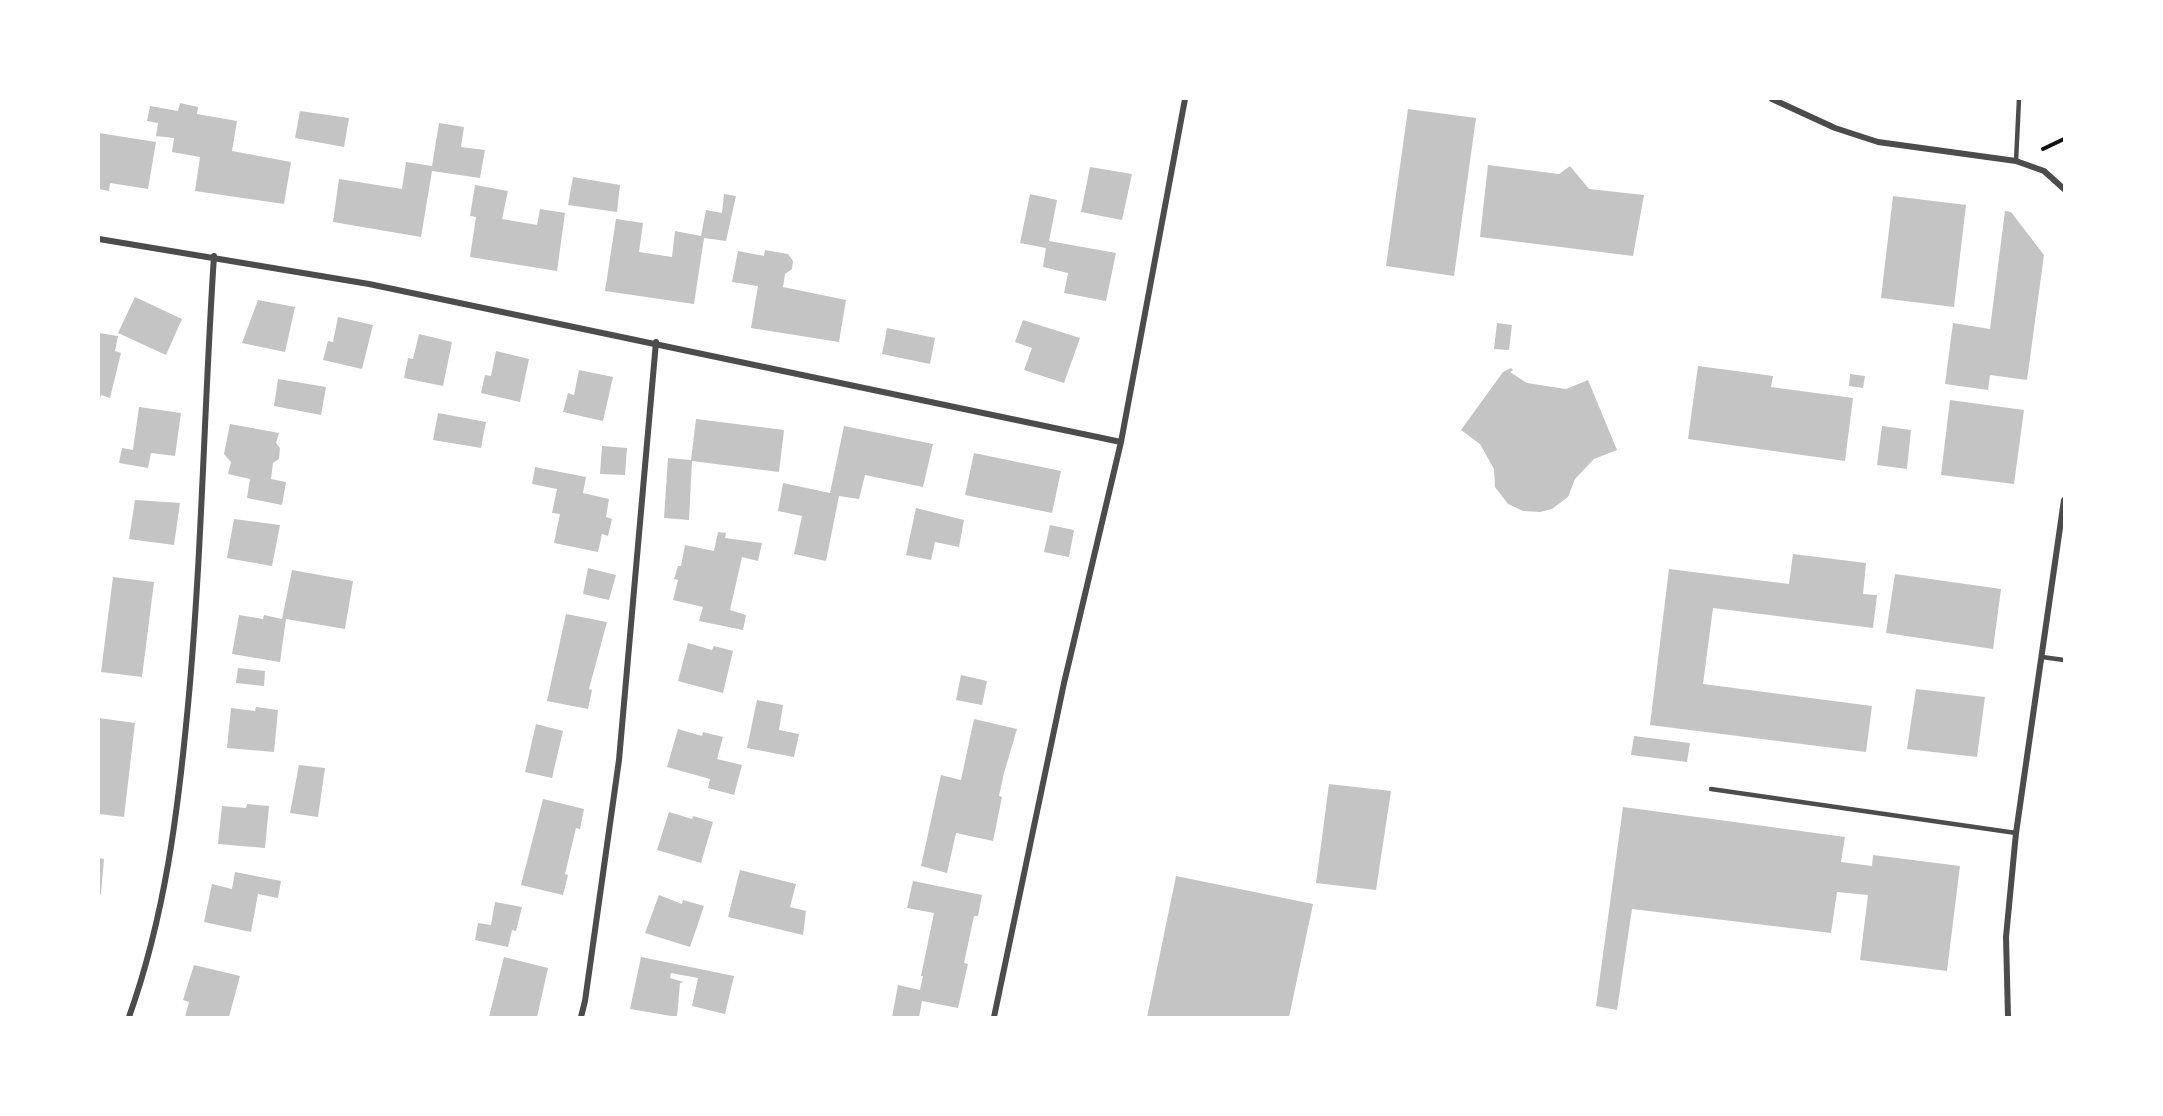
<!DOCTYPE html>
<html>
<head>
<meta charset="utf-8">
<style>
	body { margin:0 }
	#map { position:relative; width:2163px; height:1116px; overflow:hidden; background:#fff; font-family:"Noto Sans",sans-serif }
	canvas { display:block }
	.frame { position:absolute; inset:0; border:100px solid #fff; pointer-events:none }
</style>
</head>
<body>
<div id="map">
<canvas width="2163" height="1116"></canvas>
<div class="frame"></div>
</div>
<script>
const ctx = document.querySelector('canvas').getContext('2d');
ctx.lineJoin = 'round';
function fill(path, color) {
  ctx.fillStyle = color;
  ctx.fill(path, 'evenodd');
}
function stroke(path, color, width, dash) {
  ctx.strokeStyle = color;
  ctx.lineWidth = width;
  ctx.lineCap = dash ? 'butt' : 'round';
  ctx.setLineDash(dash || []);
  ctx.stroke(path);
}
const building = new Path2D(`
	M 180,103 L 198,107 L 197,114 L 237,121 L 232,151 L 291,162 L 284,204 L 195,191 L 200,157 L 172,152 L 174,138 L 156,136 L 158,123 L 147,121 L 150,106 L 178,111 Z
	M 1408,109 L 1476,118 L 1454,276 L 1386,266 Z
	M 300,111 L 349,118 L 344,147 L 295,138 Z
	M 439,123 L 464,127 L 461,147 L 485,150 L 480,178 L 432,171 L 421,237 L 333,222 L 339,179 L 402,189 L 406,162 L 432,166 Z
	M 99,133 L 156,142 L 148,189 L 110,183 L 109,191 L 99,189 Z
	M 1488,165 L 1559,174 L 1570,166 L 1589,189 L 1644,195 L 1633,256 L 1480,237 Z
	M 1090,167 L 1132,174 L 1122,220 L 1081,212 Z
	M 573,177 L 620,185 L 617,212 L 568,205 Z
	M 475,185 L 508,191 L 502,219 L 537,225 L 540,209 L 565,213 L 557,271 L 470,257 L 476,217 L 470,216 Z
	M 724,194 L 736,196 L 726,241 L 704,238 L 694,304 L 605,291 L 616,219 L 643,223 L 639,252 L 672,257 L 675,231 L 701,236 L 706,210 L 722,213 Z
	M 1030,194 L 1057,200 L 1049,241 L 1116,253 L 1106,301 L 1064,293 L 1068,273 L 1043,267 L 1046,248 L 1020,243 Z
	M 1893,196 L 1966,205 L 1954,307 L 1881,298 Z
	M 2005,211 L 2011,212 L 2044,255 L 2027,380 L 1990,375 L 1988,390 L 1945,384 L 1953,323 L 1990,329 Z
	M 765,250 L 788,254 L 793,261 L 792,269 L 785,274 L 783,287 L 846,300 L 839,342 L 751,328 L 758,286 L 732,282 L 738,251 L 764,256 Z
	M 135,297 L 182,319 L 166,355 L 118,333 Z
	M 258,300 L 295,307 L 285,352 L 242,343 Z
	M 338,317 L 373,325 L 362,369 L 323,360 L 328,341 L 333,342 Z
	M 1023,320 L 1080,338 L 1064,383 L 1024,370 L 1032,348 L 1015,342 Z
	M 1497,323 L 1512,325 L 1509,350 L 1494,349 Z
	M 887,328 L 935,338 L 930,364 L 882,354 Z
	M 99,333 L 118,336 L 115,351 L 121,353 L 110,398 L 101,395 L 100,399 Z
	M 419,334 L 452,342 L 443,386 L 404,378 L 408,358 L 413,359 Z
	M 496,351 L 529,359 L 520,402 L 481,393 L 485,375 L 491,376 Z
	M 1698,366 L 1773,376 L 1771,387 L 1853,398 L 1845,461 L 1688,439 Z
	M 1511,368 L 1513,370 L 1510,372 L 1527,383 L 1566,389 L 1588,380 L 1617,450 L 1594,459 L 1575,479 L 1568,497 L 1552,509 L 1540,512 L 1523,511 L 1508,504 L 1495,487 L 1494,469 L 1480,444 L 1461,430 L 1503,372 Z
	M 579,370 L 613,377 L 603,421 L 563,412 L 568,393 L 574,395 Z
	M 1850,374 L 1865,376 L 1863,388 L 1849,386 Z
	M 278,379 L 326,387 L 321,415 L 274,406 Z
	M 1950,400 L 2024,410 L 2014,484 L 1941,475 Z
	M 139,407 L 181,413 L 175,456 L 151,453 L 148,468 L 119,463 L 122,448 L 133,450 Z
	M 438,413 L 486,422 L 481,448 L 433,440 Z
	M 696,419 L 784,430 L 779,472 L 692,461 L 689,520 L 664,518 L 668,458 L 691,460 Z
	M 230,424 L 279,433 L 276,443 L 280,448 L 279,459 L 273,463 L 271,479 L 286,482 L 282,505 L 247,498 L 250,479 L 228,474 L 231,462 L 224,454 Z
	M 844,426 L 933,444 L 923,487 L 865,475 L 859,499 L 839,496 L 826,561 L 794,554 L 802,516 L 778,511 L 783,483 L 830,493 Z
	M 1882,426 L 1911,430 L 1907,469 L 1877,465 Z
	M 602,446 L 627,448 L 625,475 L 600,474 Z
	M 974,453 L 1061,471 L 1052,513 L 965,495 Z
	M 535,467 L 586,477 L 583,493 L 609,499 L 606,517 L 612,519 L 608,536 L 602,534 L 598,552 L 554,543 L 560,514 L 552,513 L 557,489 L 532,484 Z
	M 135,500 L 180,503 L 174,545 L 129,539 Z
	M 916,508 L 964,520 L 959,547 L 935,542 L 931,560 L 906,555 Z
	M 234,519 L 280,525 L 272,566 L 227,558 Z
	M 1050,525 L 1074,530 L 1069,557 L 1044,552 Z
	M 718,532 L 726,533 L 725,538 L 762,543 L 758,561 L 742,557 L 730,610 L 746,615 L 743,630 L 699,621 L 703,607 L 673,600 L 678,580 L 674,579 L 678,566 L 681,566 L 685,545 L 714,551 Z
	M 1793,554 L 1866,563 L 1863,594 L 1877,595 L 1873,628 L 1713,608 L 1703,684 L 1872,706 L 1866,752 L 1650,725 L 1669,569 L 1789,584 Z
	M 588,568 L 616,575 L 609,600 L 583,594 Z
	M 292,570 L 353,581 L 345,629 L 286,619 L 280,662 L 232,654 L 239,615 L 263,619 L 264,615 L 282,619 Z
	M 1895,574 L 2001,589 L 1993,649 L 1886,633 Z
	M 113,577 L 154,582 L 142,677 L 101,672 Z
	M 566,614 L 607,622 L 589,689 L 592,690 L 588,709 L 547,701 Z
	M 688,643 L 712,650 L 714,646 L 733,651 L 723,693 L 678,681 Z
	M 238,668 L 265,671 L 264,686 L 236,683 Z
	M 961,675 L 987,681 L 982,705 L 956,700 Z
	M 1916,689 L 1985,697 L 1977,757 L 1907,749 Z
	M 757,700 L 783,705 L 779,730 L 799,734 L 794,757 L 747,748 Z
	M 256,707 L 278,710 L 274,752 L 227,748 L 231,708 L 255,711 Z
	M 99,718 L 135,723 L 124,817 L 99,814 Z
	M 974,719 L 1017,729 L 1004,773 L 999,796 L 1002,797 L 993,841 L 956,833 L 947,873 L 921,866 L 941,775 L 961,780 Z
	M 536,724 L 563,731 L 552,778 L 525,772 Z
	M 678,729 L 702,736 L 703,732 L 723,737 L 717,759 L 742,765 L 734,795 L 708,788 L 710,779 L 667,767 Z
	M 1634,736 L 1690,743 L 1687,762 L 1631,755 Z
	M 299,765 L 325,768 L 318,817 L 290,813 Z
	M 1329,784 L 1391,791 L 1376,890 L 1316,883 Z
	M 543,799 L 584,809 L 580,829 L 576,828 L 565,874 L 568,875 L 563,895 L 521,885 Z
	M 247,804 L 269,806 L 265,848 L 218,844 L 222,806 L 246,808 Z
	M 1623,807 L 1845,837 L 1841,862 L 1872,866 L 1873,855 L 1960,866 L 1947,971 L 1860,960 L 1868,895 L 1837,892 L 1831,933 L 1632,909 L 1617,1010 L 1596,1006 Z
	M 669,812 L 692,819 L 693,816 L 713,822 L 701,863 L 657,850 Z
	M 99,858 L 104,859 L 101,894 L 99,894 Z
	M 740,870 L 796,884 L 790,907 L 806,911 L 803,935 L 728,917 Z
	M 235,872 L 281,881 L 278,898 L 258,894 L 251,932 L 204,922 L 212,884 L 232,889 Z
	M 1176,876 L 1313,904 L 1289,1017 L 1147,1017 Z
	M 913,881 L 982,895 L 978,916 L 974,916 L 964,963 L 968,964 L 958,1008 L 922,1001 L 919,1017 L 892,1017 L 898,985 L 920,990 L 923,976 L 921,976 L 934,913 L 907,908 Z
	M 659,895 L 682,904 L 683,900 L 704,906 L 690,947 L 645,933 Z
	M 495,902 L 522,907 L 516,931 L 512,930 L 508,947 L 475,940 L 478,923 L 491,925 Z
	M 504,957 L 548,968 L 537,1017 L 489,1017 Z
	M 641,957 L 734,976 L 725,1014 L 692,1006 L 698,978 L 671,973 L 670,978 L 684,982 L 680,983 L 677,1017 L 630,1009 Z
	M 194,965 L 240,976 L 229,1017 L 185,1017 L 189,1002 L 183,1000 Z`);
const path = new Path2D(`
	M 2043,149 L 2064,139`);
const service = new Path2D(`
	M 2016,161 L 2019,99
	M 2042,657 L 2064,660
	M 1711,789 L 2016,833`);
const minor = new Path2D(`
	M 1772,99 L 1835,128 L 1878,142 L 2016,161 L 2044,171 L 2064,189
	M 99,239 L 369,284 L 1121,442
	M 129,1017 C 165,916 178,812 188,705 C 202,556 204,406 214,256
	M 581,1017 L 585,1001 L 619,760 L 656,342
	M 994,1017 L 1064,683 L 1121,442 L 1185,99
	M 2008,1017 L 2006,937 L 2016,833 L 2064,500`);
fill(building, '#c4c4c4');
stroke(path, '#111', 4);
stroke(service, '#4c4c4c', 4.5);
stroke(minor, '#4c4c4c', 6);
</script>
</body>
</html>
